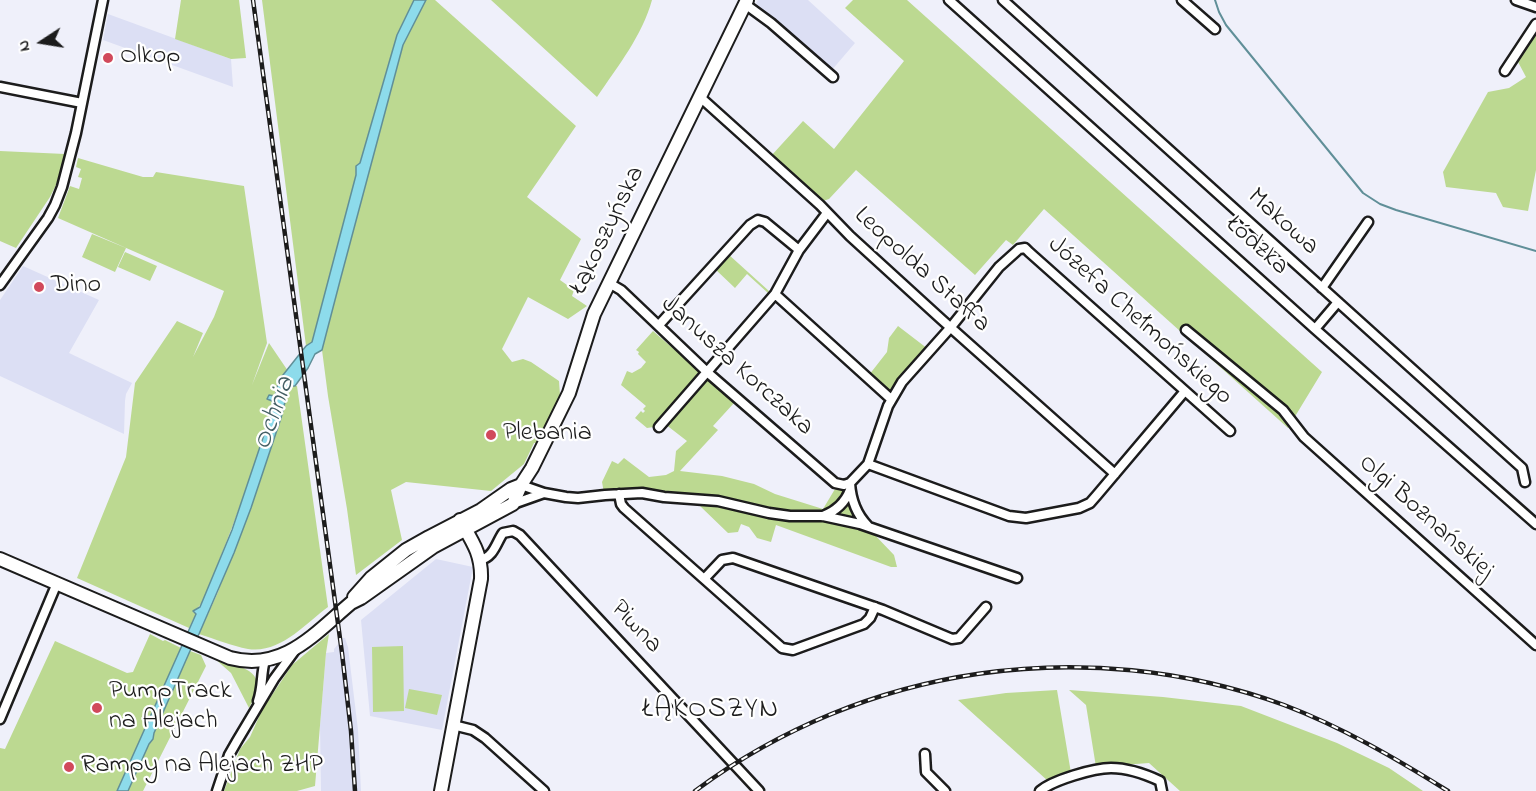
<!DOCTYPE html>
<html>
<head>
<meta charset="utf-8">
<style>
	body { margin:0 }
	#map { position:relative; width:1536px; height:791px; overflow:hidden; background:#eff0fa; font-family:"Indie Flower",sans-serif }
	canvas { display:block }
	.north { position:absolute; left:12px; top:12px; width:60px; height:60px; -webkit-text-stroke:4px #fff; paint-order:stroke; rotate:258deg; font-size:16px; font-weight:700; line-height:24px; text-align:center; color:#1c1c1c }
	.north::after { content:''; display:block; margin:auto; width:21px; height:27px; background:#1c1c1c; clip-path:polygon(50% 0,100% 100%,50% 72%,0 100%) }
</style>
</head>
<body>
<div id="map">
<canvas width="1536" height="791"></canvas>
<div class="north">N</div>
</div>
<script>
const ctx = document.querySelector('canvas').getContext('2d');
ctx.lineJoin = 'round';
function fill(path, color) {
  ctx.fillStyle = color;
  ctx.fill(path, 'evenodd');
}
function stroke(path, color, width, dash) {
  ctx.strokeStyle = color;
  ctx.lineWidth = width;
  ctx.lineCap = dash ? 'butt' : 'round';
  ctx.setLineDash(dash || []);
  ctx.stroke(path);
}
function drawText(font, color, halo, rows, align = 'center') {
  ctx.font = font + ' "Indie Flower",sans-serif';
  ctx.lineWidth = 4.5;
  ctx.setLineDash([]);
  ctx.textBaseline = 'middle';
  ctx.strokeStyle = halo;
  ctx.fillStyle = color;
  for (const [text, x, y, turn = 0] of rows) {
    ctx.save();
    ctx.translate(x, y);
    ctx.rotate((+turn || 0) * Math.PI / 180);
    ctx.textAlign = isNaN(turn) ? turn : align;
    if (halo) ctx.strokeText(text, 0, 0);
    ctx.fillText(text, 0, 0);
    ctx.restore();
  }
}
const built = new Path2D(`
	M 758,0 L 808,0 L 855,43 L 831,71 L 760,9 L 756,3 Z
	M 108,14 L 231,59 L 233,87 L 103,40 Z
	M 23,266 L 99,300 L 69,353 L 132,383 L 126,394 L 125,401 L 124,434 L 0,376 L 0,300 Z
	M 436,559 L 473,567 L 442,730 L 370,716 L 361,620 Z
	M 343,638 L 345,638 L 348,647 L 358,730 L 361,791 L 321,791 L 320,725 L 326,653 L 334,652 L 334,649 Z`);
const green = new Path2D(`
	M 181,0 L 239,0 L 246,58 L 231,59 L 175,39 Z
	M 262,0 L 414,0 L 397,35 L 360,163 L 356,166 L 356,175 L 312,342 L 306,346 Z
	M 426,0 L 435,0 L 576,126 L 527,197 L 581,239 L 560,280 L 574,290 L 572,296 L 587,306 L 568,319 L 528,297 L 502,349 L 512,362 L 523,359 L 531,362 L 559,381 L 560,395 L 536,443 L 534,443 L 524,464 L 491,491 L 406,482 L 391,490 L 402,540 L 356,575 L 347,509 L 328,396 L 322,350 L 341,277 L 403,45 Z
	M 491,0 L 652,0 C 642,36 618,66 597,97 Z
	M 853,0 L 907,0 L 1322,372 L 1288,428 L 1044,209 L 1013,245 L 1006,240 L 975,275 L 856,170 L 829,199 L 823,201 L 771,156 L 803,121 L 834,149 L 904,61 L 845,8 Z
	M 1536,27 L 1536,170 L 1528,211 L 1503,207 L 1496,193 L 1446,187 L 1443,172 L 1488,92 L 1509,88 L 1526,77 L 1517,60 Z
	M 0,151 L 65,154 L 56,185 L 50,197 L 16,248 L 0,241 Z
	M 78,158 L 143,177 L 153,177 L 156,172 L 244,186 L 267,343 L 252,385 L 269,343 L 288,371 L 279,380 L 275,396 L 267,399 L 275,402 C 257,456 240,510 218,563 C 212,579 207,602 193,612 L 196,614 L 189,628 L 77,578 L 126,457 L 135,383 L 177,321 L 203,333 L 193,357 L 214,317 L 224,291 L 58,218 L 70,186 L 79,189 L 82,178 L 78,177 L 81,169 L 76,167 Z
	M 92,234 L 126,248 L 115,272 L 82,257 Z
	M 125,252 L 157,266 L 150,281 L 118,267 Z
	M 728,254 L 769,291 L 768,293 L 747,274 L 735,288 L 715,269 Z
	M 898,326 L 928,349 L 891,395 L 869,375 L 887,352 L 889,338 Z
	M 653,331 L 676,351 L 678,349 L 702,371 L 698,375 L 699,377 L 654,427 L 647,428 L 635,418 L 641,411 L 643,413 L 645,411 L 643,409 L 646,406 L 621,385 L 627,371 L 632,373 L 641,368 L 646,362 L 638,354 L 639,352 L 636,350 Z
	M 706,379 L 734,403 L 713,426 L 718,430 L 680,471 L 722,476 L 754,484 L 775,494 L 823,509 L 835,489 L 848,491 L 862,523 L 787,514 L 720,500 L 604,493 L 602,482 L 612,461 L 618,464 L 624,458 L 649,477 L 666,475 L 674,471 L 676,451 L 687,441 L 665,424 Z
	M 289,386 L 297,386 L 328,607 C 305,624 280,654 248,649 C 232,646 215,639 199,634 L 218,592 L 281,418 Z
	M 706,503 L 847,523 L 872,532 L 894,555 L 897,567 L 891,567 L 776,525 L 771,542 L 757,538 L 749,527 L 741,524 L 738,532 L 728,533 L 700,506 L 701,504 Z
	M 150,634 L 163,641 L 165,640 L 181,648 L 117,791 L 0,791 L 0,748 L 5,749 L 55,641 L 127,673 L 133,672 Z
	M 329,634 L 326,653 L 315,786 L 297,791 L 224,791 L 240,749 L 250,737 L 262,710 L 292,665 Z
	M 403,646 L 404,711 L 373,712 L 372,647 Z
	M 190,651 L 201,655 L 206,666 L 143,791 L 128,791 L 149,744 L 153,739 L 154,733 Z
	M 214,658 C 243,669 272,669 249,708 L 231,673 Z
	M 409,689 L 442,695 L 437,715 L 405,708 Z
	M 1057,690 L 1071,773 L 1048,781 L 958,700 L 1006,693 Z
	M 1069,690 L 1163,697 L 1241,706 L 1337,743 L 1389,768 L 1423,791 L 1180,791 L 1149,763 L 1096,767 L 1086,705 Z`);
const water = new Path2D(`
	M 414,0 L 426,0 L 403,45 L 341,277 L 322,350 L 315,354 L 308,368 L 295,386 L 289,386 L 281,418 L 251,508 L 234,553 L 199,634 L 190,651 L 154,733 L 153,739 L 149,744 L 128,791 L 117,791 L 196,614 L 193,611 L 200,607 L 232,530 L 275,402 L 267,399 L 269,395 L 275,396 L 279,380 L 306,346 L 312,342 L 356,175 L 356,166 L 360,163 L 397,35 Z`);
const stream = new Path2D(`
	M 1215,0 L 1219,12 L 1226,25 L 1363,193 L 1380,204 L 1396,210 L 1536,251`);
const street = new Path2D(`
	M 949,0 L 1315,329 L 1536,524
	M 1003,0 L 1522,468 L 1525,482
	M 1182,0 L 1215,29
	M 1516,0 L 1536,7
	M 745,4 L 771,23 L 833,77
	M 1505,71 L 1536,24
	M 0,87 L 82,103
	M 700,97 L 820,205 L 850,236 L 941,319 L 1115,474
	M 609,283 L 621,290 L 707,372 L 835,483 L 844,485 L 850,483 L 868,464 L 888,406 L 902,382 L 951,327 L 999,267 L 1019,249 L 1025,248 L 1029,252 L 1230,431
	M 0,285 L 48,218 L 55,205 L 62,187 L 76,133 L 103,0
	M 1322,288 L 1368,222
	M 775,294 L 891,399
	M 659,325 L 750,225 L 758,220 L 765,222 L 799,250
	M 1315,329 L 1338,302
	M 1186,330 L 1283,410 L 1304,437 L 1536,645
	M 659,427 L 775,294 L 799,250 L 827,213
	M 868,464 L 1009,516 L 1026,518 L 1079,508 L 1090,503 L 1097,495 L 1185,391
	M 850,483 C 851,499 857,515 868,526
	M 521,485 L 544,493 L 566,497 L 578,498 L 605,495 L 642,493 L 664,497 L 718,501 L 769,513 L 790,516 L 823,516 L 860,524 L 1017,578
	M 619,494 L 621,504 L 624,508 L 782,648 L 793,650 L 864,624 L 870,618 L 875,607
	M 513,504 L 544,493
	M 823,516 C 836,511 845,503 850,490
	M 480,560 C 494,557 496,543 503,533 L 513,531 L 520,535 L 759,791
	M 705,578 L 722,560 L 733,558 L 883,610 L 952,639 L 959,638 L 986,607
	M 258,701 C 263,687 261,674 265,660
	M 0,719 L 57,583
	M 453,725 L 473,730 L 485,738 L 544,791
	M 925,754 L 926,772 L 945,791
	M 217,791 L 229,755 L 237,741 L 274,679 L 296,649
	M 1040,791 C 1053,780 1094,768 1111,768 C 1127,768 1145,774 1160,781 L 1162,791`);
const secondary = new Path2D(`
	M 0,559 L 230,658 C 283,672 314,634 351,603 L 361,598 L 433,547 L 513,504 L 521,485 L 532,468 L 569,393 L 594,314 L 747,0
	M 354,597 L 371,578 L 406,550 L 429,537 L 481,510 L 511,489 L 521,485
	M 441,791 L 481,579 C 482,554 472,541 460,520`);
const rail = new Path2D(`
	M 253,0 L 342,653 L 351,731 L 355,791
	M 695,791 C 865,665 1085,633 1284,705 C 1342,727 1395,758 1448,791`);
const markers = [
	[108,58,6,"#d1495b"],
	[39,287,6,"#d1495b"],
	[491,435,6,"#d1495b"],
	[97,708,6,"#d1495b"],
	[69,767,6,"#d1495b"]
];
const poiNames = [
	["Olkop",120,58],
	["Dino",51,287],
	["Plebania",503,435],
	["PumpTrack",109,693],
	["na Alejach",109,723],
	["Rampy na Alejach ZHP",81,767]
];
const streetNames = [
	["Makowa",1282,223,42],
	["Łąkoszyńska",609,231,-64],
	["Łódzka",1256,247,42],
	["Leopolda Staffa",921,271,42],
	["Józefa Chełmońskiego",1139,322,42],
	["Janusza Korczaka",736,367,42],
	["Olgi Boznańskiej",1425,518,42],
	["Piwna",635,628,47]
];
const waterNames = [
	["Ochnia",276,414,-70]
];
const quarterNames = [
	["ŁĄKOSZYN",711,711]
];
fill(built, '#dcdff4');
fill(green, '#bcd991');
fill(water, '#8ddbeb');
stroke(water, '#608f98', 1.5);
stroke(stream, '#608f98', 2);
stroke(street, '#1c1c1c', 13);
stroke(secondary, '#1c1c1c', 16);
stroke(street, '#fff', 8);
stroke(secondary, '#fff', 12);
stroke(rail, '#1c1c1c', 4.5);
stroke(rail, '#fff', 2, [7]);
for (const [x, y, r, color] of markers) {
  const dot = new Path2D();
  dot.arc(x, y, r, 0, 2 * Math.PI);
  ctx.fillStyle = color;
  ctx.fill(dot);
  stroke(dot, '#fff', 2);
}
drawText('26px', '#1c1c1c', '#fff', poiNames, 'left');
drawText('26px', '#1c1c1c', '#fff', streetNames);
drawText('italic 27px', '#445f64', '#fff', waterNames);
ctx.letterSpacing = '1.5px';
drawText('28px', '#1c1c1c', '#fff', quarterNames);
ctx.letterSpacing = '0px';
</script>
</body>
</html>
